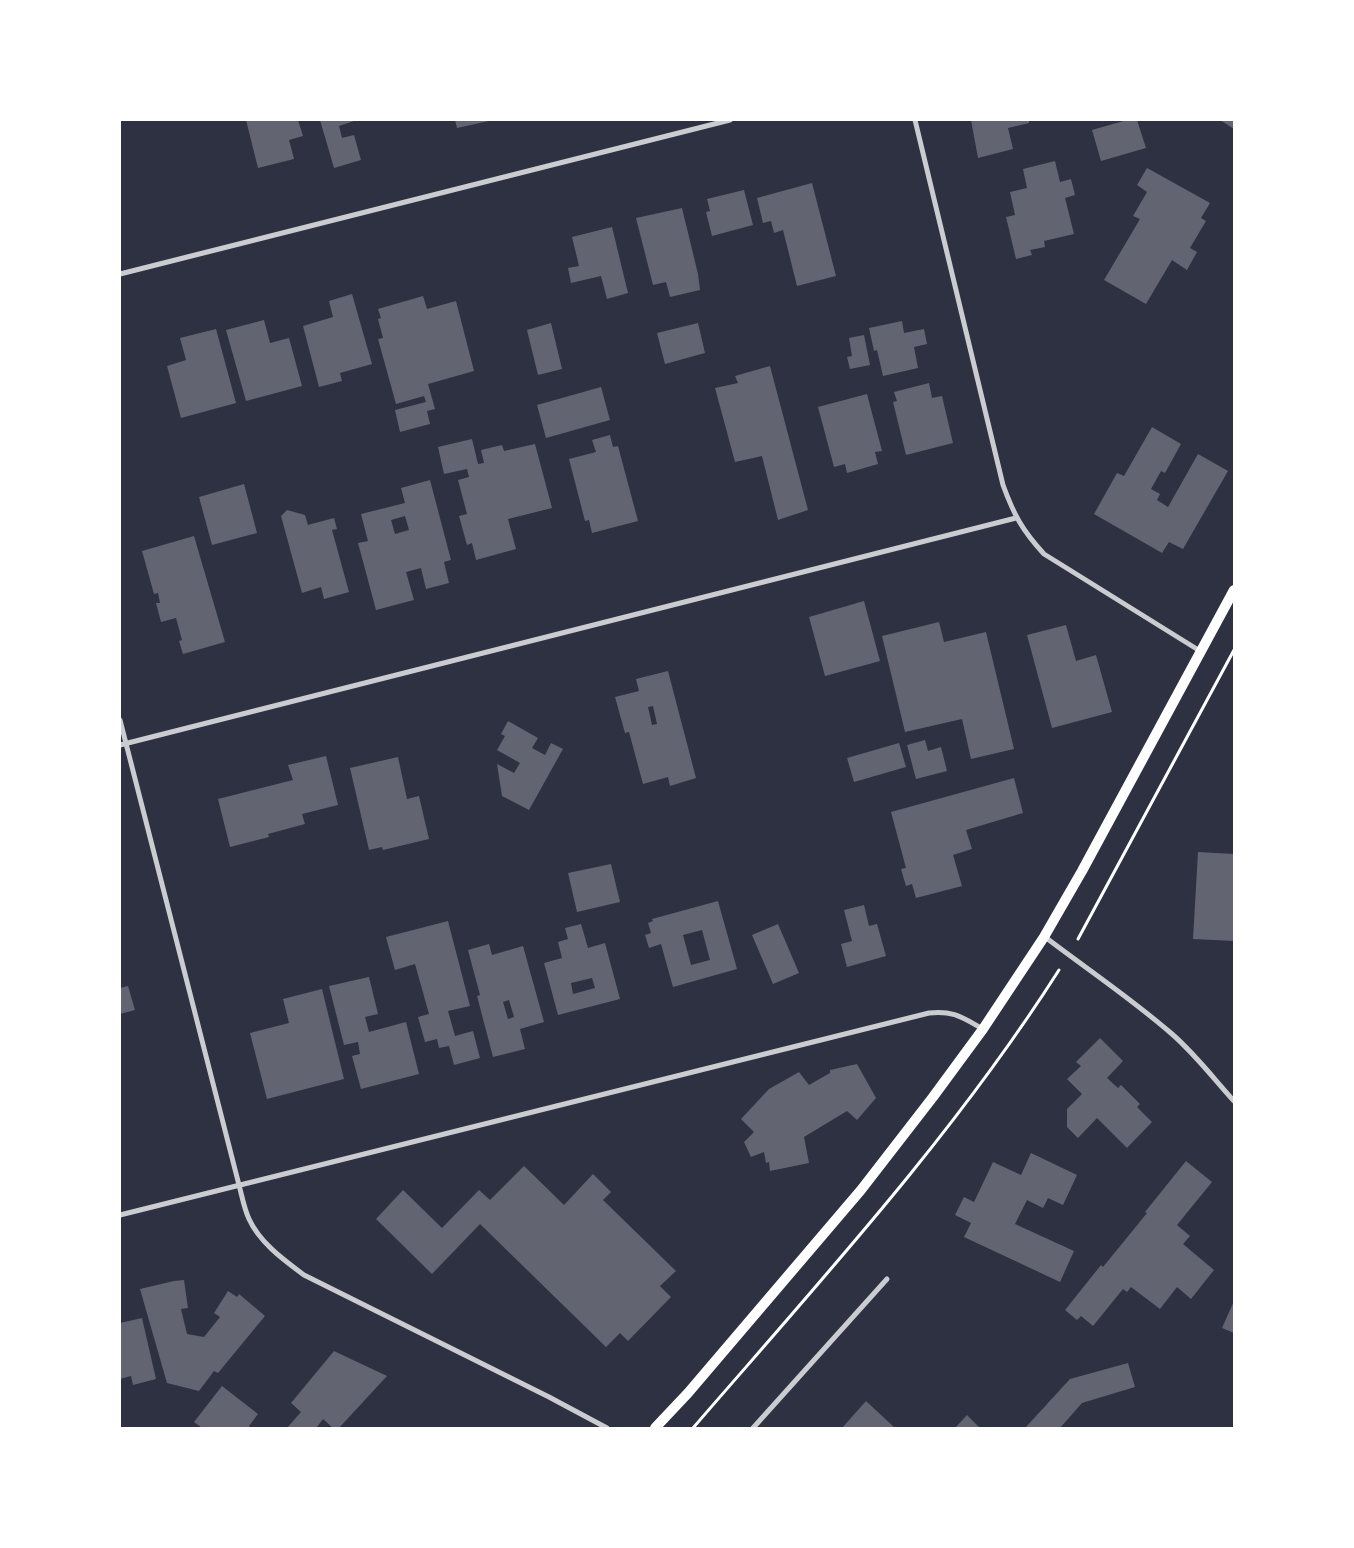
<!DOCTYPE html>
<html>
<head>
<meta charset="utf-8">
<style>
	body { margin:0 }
	#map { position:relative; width:1354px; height:1548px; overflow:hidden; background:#2d3142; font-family:"Public Sans",sans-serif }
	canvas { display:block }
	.frame { position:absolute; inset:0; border:121px solid #fff; pointer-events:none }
</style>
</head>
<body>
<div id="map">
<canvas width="1354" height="1548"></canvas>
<div class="frame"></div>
</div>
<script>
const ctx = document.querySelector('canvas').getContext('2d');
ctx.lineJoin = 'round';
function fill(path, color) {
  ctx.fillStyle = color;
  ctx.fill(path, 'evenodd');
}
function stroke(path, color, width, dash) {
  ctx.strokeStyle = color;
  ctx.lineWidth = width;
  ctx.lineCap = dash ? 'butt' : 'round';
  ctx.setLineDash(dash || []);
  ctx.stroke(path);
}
const building = new Path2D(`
	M 246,120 L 298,120 L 303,136 L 289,140 L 294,159 L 258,168 Z
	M 320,120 L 357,120 L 339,126 L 342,138 L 354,135 L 361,160 L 334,168 Z
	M 455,120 L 489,120 L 489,121 L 457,128 Z
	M 971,120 L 1029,120 L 1029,123 L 1008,128 L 1013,149 L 978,158 Z
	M 1127,120 L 1137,120 L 1146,148 L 1101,161 L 1092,130 Z
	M 1220,120 L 1234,120 L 1234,129 Z
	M 1055,161 L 1060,182 L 1071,179 L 1075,195 L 1065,198 L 1074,234 L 1044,241 L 1045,247 L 1030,250 L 1032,255 L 1016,259 L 1006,217 L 1015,215 L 1010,192 L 1027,188 L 1023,169 Z
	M 1147,168 L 1210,203 L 1201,218 L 1206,221 L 1190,248 L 1197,252 L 1187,270 L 1172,260 L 1146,304 L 1104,280 L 1140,219 L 1133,216 L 1147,192 L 1137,185 Z
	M 812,183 L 836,276 L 797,286 L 783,230 L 774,233 L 771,221 L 763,223 L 757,198 Z
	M 744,190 L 753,225 L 712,236 L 706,212 L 710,211 L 707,199 Z
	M 682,208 L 698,274 L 700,290 L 670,297 L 666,282 L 653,285 L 636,218 Z
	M 612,227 L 628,293 L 607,299 L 601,276 L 571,283 L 568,268 L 579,266 L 572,237 Z
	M 352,294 L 372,364 L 340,373 L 342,381 L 319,387 L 303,326 L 333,317 L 329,301 Z
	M 423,296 L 427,309 L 456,301 L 474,371 L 428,384 L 435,409 L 427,411 L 430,424 L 400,432 L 395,410 L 426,402 L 424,396 L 396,404 L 378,339 L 383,338 L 378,319 L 381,318 L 378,309 Z
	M 264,320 L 270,343 L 289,338 L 302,386 L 246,401 L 226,330 Z
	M 902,321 L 904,333 L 924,329 L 927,344 L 914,347 L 918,368 L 883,376 L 877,350 L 874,351 L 869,328 Z
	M 551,323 L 562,369 L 538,375 L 527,330 Z
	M 698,323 L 705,353 L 665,364 L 657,333 Z
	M 216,329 L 236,403 L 181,418 L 167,366 L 186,360 L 180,338 Z
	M 864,335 L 870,365 L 850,369 L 847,357 L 852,356 L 849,338 Z
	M 770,366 L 808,510 L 778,520 L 762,456 L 735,462 L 715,388 L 738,383 L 735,376 Z
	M 929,383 L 932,398 L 942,396 L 953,443 L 906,455 L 893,402 L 897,401 L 894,392 Z
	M 601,387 L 610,420 L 546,438 L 537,405 Z
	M 867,394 L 882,451 L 875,452 L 878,464 L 847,473 L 845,464 L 834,467 L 818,407 Z
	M 1152,427 L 1181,444 L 1165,473 L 1161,471 L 1151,489 L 1160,494 L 1157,500 L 1168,507 L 1198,454 L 1228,471 L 1183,549 L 1169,542 L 1162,553 L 1094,514 L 1117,473 L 1124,476 Z
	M 610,435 L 613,447 L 618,446 L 638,521 L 592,533 L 589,520 L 585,521 L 569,459 L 596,452 L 592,440 Z
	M 472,439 L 478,464 L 484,463 L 481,450 L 502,445 L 504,451 L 535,444 L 552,508 L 508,519 L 516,549 L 476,560 L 472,543 L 467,545 L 459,516 L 467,514 L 458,480 L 469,477 L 467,469 L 444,474 L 438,447 Z
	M 430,480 L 451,560 L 444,562 L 449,583 L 426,589 L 421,568 L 406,572 L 414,600 L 376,610 L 358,543 L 368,541 L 361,514 L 405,503 L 401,488 ZM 405,516 L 409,530 L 395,534 L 391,520 Z
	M 244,484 L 257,533 L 212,545 L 199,497 Z
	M 287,510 L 305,515 L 308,525 L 334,518 L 337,529 L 332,530 L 349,592 L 324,599 L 321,587 L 302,593 L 281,516 Z
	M 194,536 L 225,642 L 183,654 L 179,641 L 182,640 L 176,618 L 161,622 L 156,603 L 160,603 L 158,593 L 154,594 L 142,551 Z
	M 864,601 L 880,661 L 825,676 L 809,617 Z
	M 939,622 L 944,642 L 986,632 L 1014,749 L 971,759 L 962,719 L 905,732 L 882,636 Z
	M 1066,625 L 1076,661 L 1096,655 L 1112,712 L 1052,728 L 1027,635 Z
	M 668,671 L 696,778 L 670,786 L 668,777 L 643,784 L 629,732 L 625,733 L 615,697 L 639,691 L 636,679 ZM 653,706 L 657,724 L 652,725 L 648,707 Z
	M 508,721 L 538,738 L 532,748 L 545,755 L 551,743 L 563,749 L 529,810 L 502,796 L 497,764 L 514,773 L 520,763 L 497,750 L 505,736 L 501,734 Z
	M 925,740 L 928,751 L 941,747 L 947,771 L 916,779 L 907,745 Z
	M 899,743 L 906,767 L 854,782 L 847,758 Z
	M 326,756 L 338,805 L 302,814 L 305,824 L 268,834 L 269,837 L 230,847 L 218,799 L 293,780 L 288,765 Z
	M 398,757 L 407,799 L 419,796 L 429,839 L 383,850 L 382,847 L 369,850 L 350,768 Z
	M 1014,778 L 1023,813 L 966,830 L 972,849 L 953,855 L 962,886 L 916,898 L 912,884 L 906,886 L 901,869 L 906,868 L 891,812 Z
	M 1198,852 L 1234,854 L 1234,941 L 1193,939 Z
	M 611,864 L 620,902 L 577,912 L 568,873 Z
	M 718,901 L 737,969 L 673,987 L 661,944 L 649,948 L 645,935 L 651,933 L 648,923 L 653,921 L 652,919 ZM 702,930 L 710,960 L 691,965 L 683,935 Z
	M 864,905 L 869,926 L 877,924 L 886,956 L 847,967 L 841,944 L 852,941 L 844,910 Z
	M 448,921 L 470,1006 L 448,1011 L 455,1036 L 473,1031 L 480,1058 L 454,1065 L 449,1046 L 439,1048 L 437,1039 L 425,1042 L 418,1017 L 429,1014 L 415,964 L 395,970 L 386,937 Z
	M 581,924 L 588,948 L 605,943 L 620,999 L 558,1015 L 544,963 L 562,958 L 558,942 L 568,939 L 565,928 ZM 592,978 L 595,988 L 573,994 L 571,983 Z
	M 778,924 L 799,973 L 773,984 L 752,935 Z
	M 489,944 L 492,955 L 523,946 L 544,1022 L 520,1029 L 525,1049 L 493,1057 L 477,996 L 480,995 L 468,950 ZM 509,1000 L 514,1017 L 508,1019 L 503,1002 Z
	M 369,977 L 378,1014 L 365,1017 L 369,1032 L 406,1022 L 419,1074 L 361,1089 L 352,1056 L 360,1054 L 358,1042 L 344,1045 L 329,986 Z
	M 128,986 L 135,1010 L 120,1014 L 120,988 Z
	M 322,989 L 344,1079 L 267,1099 L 250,1033 L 289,1023 L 283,999 Z
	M 1100,1038 L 1123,1061 L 1107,1078 L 1118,1088 L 1121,1085 L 1140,1104 L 1137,1107 L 1152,1122 L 1127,1148 L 1097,1118 L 1078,1138 L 1067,1127 L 1067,1109 L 1082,1094 L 1067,1079 L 1081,1066 L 1076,1062 Z
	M 857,1064 L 876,1098 L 857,1120 L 847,1111 L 804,1137 L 809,1163 L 770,1171 L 769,1162 L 766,1163 L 764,1152 L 751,1157 L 744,1142 L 754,1132 L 741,1119 L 769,1089 L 799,1072 L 809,1085 L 830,1073 L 830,1070 Z
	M 1031,1153 L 1077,1175 L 1063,1205 L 1048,1198 L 1043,1208 L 1027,1200 L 1015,1224 L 1074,1251 L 1060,1282 L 964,1237 L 971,1223 L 955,1215 L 964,1197 L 974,1202 L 993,1162 L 1021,1175 Z
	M 1186,1161 L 1212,1182 L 1177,1225 L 1190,1236 L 1183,1244 L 1214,1270 L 1191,1299 L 1177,1287 L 1160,1309 L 1131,1287 L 1127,1292 L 1123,1289 L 1093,1326 L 1081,1316 L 1077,1320 L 1065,1310 L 1101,1265 L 1103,1267 L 1147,1213 L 1145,1212 Z
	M 524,1166 L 564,1205 L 593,1174 L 611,1192 L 603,1200 L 676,1271 L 660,1286 L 671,1297 L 628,1341 L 620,1333 L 606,1347 L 480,1224 L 432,1274 L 376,1219 L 403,1190 L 442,1228 L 479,1190 L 490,1200 Z
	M 184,1280 L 188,1308 L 181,1309 L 187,1334 L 204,1337 L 220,1317 L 214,1313 L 228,1291 L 237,1297 L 239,1294 L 265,1316 L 218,1373 L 214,1371 L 199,1391 L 167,1383 L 140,1289 L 174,1281 Z
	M 1234,1301 L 1234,1333 L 1222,1328 Z
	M 142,1318 L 156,1379 L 133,1385 L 131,1376 L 120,1379 L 120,1323 Z
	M 334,1351 L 387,1376 L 339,1428 L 333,1428 L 323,1419 L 317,1427 L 318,1428 L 287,1428 L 301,1412 L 291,1403 Z
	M 1128,1363 L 1135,1387 L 1082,1403 L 1060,1428 L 1025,1428 L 1070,1379 Z
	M 222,1386 L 258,1414 L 249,1426 L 251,1428 L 202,1428 L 194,1422 Z
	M 866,1401 L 895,1428 L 842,1428 Z
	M 967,1415 L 980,1428 L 955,1428 Z`);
const path = new Path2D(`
	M 1078,939 L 1234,650
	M 693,1428 C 821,1280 954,1135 1059,970`);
const minor = new Path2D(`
	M 915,120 L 1003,485 C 1014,515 1022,530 1044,554 L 1200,651
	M 120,274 L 730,120
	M 120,720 L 239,1185 C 242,1196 244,1208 249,1219 C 260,1243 284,1260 304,1275 L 549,1397 L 607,1428
	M 120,745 L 1016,518
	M 1045,937 C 1087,969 1132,999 1172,1034 C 1195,1054 1214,1079 1234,1101
	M 120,1215 L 929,1013 C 953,1010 963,1018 983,1029
	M 753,1428 L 887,1279`);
const secondary = new Path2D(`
	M 655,1428 L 688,1393 L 861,1190 L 933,1097 L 983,1029 L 1044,937 L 1082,871 L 1234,590`);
fill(building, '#626471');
stroke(path, '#fff', 3);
stroke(minor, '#caccd0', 5);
stroke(secondary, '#fff', 10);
</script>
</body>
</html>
